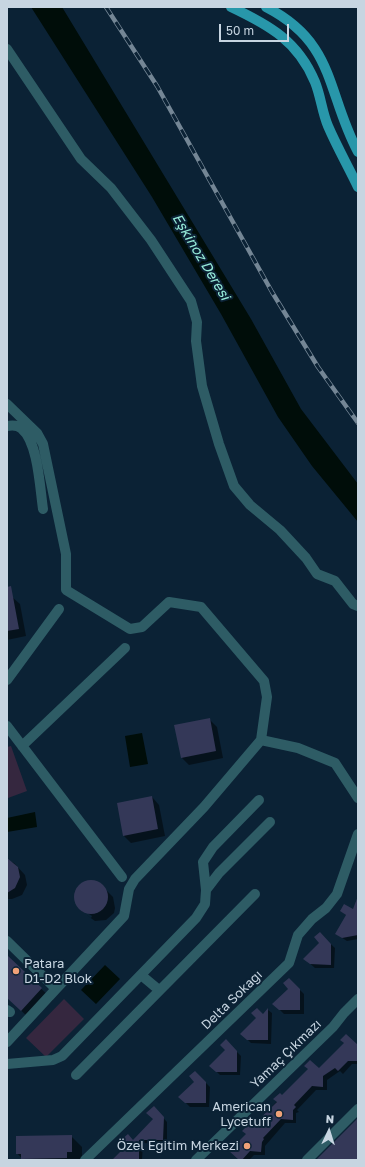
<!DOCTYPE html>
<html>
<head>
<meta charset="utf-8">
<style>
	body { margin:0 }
	#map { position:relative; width:365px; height:1167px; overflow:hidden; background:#0b2235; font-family:"Golos Text",sans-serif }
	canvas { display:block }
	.frame { position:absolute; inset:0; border:8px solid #c7d5e1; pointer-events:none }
	.north { position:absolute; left:309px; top:1111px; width:40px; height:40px; -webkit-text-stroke:3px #0b2235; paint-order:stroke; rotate:4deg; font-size:11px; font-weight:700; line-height:16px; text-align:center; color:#c7d5e1 }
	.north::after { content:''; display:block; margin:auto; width:14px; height:18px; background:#c7d5e1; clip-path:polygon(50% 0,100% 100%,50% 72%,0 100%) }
	.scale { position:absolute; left:219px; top:24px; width:70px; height:18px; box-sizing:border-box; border:2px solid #c7d5e1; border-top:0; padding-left:5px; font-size:12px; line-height:14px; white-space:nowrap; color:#c7d5e1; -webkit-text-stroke:3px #0b2235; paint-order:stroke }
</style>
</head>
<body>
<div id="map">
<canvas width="365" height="1167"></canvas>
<div class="frame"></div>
<div class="north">N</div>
<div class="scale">50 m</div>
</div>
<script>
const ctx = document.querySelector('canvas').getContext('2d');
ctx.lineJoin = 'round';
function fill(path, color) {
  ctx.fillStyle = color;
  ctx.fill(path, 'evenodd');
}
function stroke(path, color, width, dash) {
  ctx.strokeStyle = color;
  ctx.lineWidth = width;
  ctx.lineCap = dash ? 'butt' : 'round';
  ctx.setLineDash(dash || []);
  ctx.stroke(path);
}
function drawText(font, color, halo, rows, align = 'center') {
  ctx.font = font + ' "Golos Text",sans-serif';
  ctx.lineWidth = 4;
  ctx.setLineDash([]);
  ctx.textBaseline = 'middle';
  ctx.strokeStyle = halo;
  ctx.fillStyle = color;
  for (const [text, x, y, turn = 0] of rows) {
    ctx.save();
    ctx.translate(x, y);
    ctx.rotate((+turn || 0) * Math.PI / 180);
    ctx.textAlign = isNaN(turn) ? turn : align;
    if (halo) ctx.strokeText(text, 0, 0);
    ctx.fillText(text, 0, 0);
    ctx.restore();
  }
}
const green = new Path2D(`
	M 11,746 L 27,791 L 8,798 L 7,747 Z
	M 64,999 L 84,1019 L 46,1057 L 26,1038 Z`);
const water = new Path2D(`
	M 31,7 L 62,7 L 251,319 L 301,409 L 358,484 L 358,522 L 312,466 L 278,417 L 221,314 L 152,197 Z
	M 142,733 L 148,764 L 130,767 L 125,736 Z
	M 35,812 L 37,827 L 7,832 L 7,818 Z
	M 105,965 L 120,979 L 96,1004 L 81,990 Z`);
const shadow = new Path2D(`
	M 12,597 L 20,604 L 26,636 L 7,640 L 7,598 Z
	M 210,720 L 217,727 L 223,758 L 189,765 L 182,758 Z
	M 152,797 L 159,805 L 165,836 L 131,843 L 124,836 Z
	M 7,860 L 14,863 L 25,875 L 27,885 L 22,895 L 12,899 L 7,899 Z
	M 87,882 L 98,882 L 113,897 L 115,908 L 114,913 L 106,920 L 95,921 L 85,914 L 91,918 L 92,916 L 83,910 L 83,912 L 79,908 L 75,897 L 76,892 L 83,884 Z
	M 358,898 L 358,939 L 347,941 L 336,934 L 347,916 L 341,911 L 353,910 Z
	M 320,934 L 335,948 L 334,968 L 315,968 L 305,959 L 320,943 Z
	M 7,956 L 53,1000 L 32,1021 L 7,997 Z
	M 289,979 L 304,994 L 304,1014 L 284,1014 L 274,1004 L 289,989 Z
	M 268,1010 L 272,1013 L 271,1044 L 251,1043 L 242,1034 Z
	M 341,1040 L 358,1046 L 358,1064 L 352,1064 L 343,1074 L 340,1071 L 327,1080 L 327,1090 L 316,1090 L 297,1110 L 299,1112 L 296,1113 L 296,1123 L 285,1123 L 265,1146 L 265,1155 L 254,1155 L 249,1160 L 240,1160 L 251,1129 L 282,1096 L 319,1069 L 345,1044 Z
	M 226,1041 L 241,1056 L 240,1075 L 220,1075 L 211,1066 L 226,1050 Z
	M 195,1072 L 210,1087 L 209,1107 L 190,1107 L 180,1097 L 195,1082 Z
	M 154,1108 L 167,1122 L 167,1144 L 143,1143 L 142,1160 L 113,1160 L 155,1120 Z
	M 71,1136 L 82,1147 L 82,1160 L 23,1160 L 17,1153 Z`);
const building = new Path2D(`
	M 11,586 L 19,629 L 7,631 L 7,587 Z
	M 210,718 L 216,751 L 181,758 L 174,725 Z
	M 152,796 L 158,829 L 123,836 L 117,803 Z
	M 7,858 L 18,867 L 20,877 L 15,888 L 7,893 Z
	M74 897a17 17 0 1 1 34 0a17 17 0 1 1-34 0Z
	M 358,896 L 358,935 L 342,938 L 335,934 L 346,915 L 340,911 L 344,904 L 353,909 Z
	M 320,932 L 331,944 L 331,965 L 310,964 L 303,959 L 319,943 L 314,937 Z
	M 7,955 L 42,988 L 21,1011 L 7,998 Z
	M 289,978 L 300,989 L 300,1010 L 279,1010 L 272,1004 L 288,989 L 283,983 Z
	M 257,1008 L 263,1014 L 268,1008 L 268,1040 L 247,1040 L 240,1034 L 256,1018 L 251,1013 Z
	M 346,1034 L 358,1045 L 358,1061 L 348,1061 L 338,1071 L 335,1068 L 323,1076 L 323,1087 L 312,1086 L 294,1105 L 296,1107 L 293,1110 L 293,1120 L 281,1119 L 263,1138 L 264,1139 L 262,1142 L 261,1152 L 250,1151 L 242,1160 L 239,1160 L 229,1151 L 246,1134 L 242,1131 L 248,1125 L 251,1127 L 277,1102 L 273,1099 L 280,1093 L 282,1095 L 308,1069 L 304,1066 L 310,1060 L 319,1068 L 344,1043 L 340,1040 Z
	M 226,1039 L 237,1051 L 237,1072 L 216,1072 L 209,1066 L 225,1050 L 220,1045 Z
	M 195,1071 L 206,1082 L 206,1103 L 185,1103 L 178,1097 L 194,1082 L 189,1076 Z
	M 154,1106 L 164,1117 L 163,1140 L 139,1140 L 139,1160 L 112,1160 L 127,1145 L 122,1139 L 128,1134 L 133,1140 L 153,1119 L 146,1113 Z
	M 358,1118 L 358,1160 L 316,1160 Z
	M 72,1135 L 72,1152 L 67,1152 L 67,1158 L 21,1159 L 21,1154 L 16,1154 L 16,1136 Z`);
const minor = new Path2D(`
	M 7,49 L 81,159 L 111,188 L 151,240 L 191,301 L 197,322 L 196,341 L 202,386 L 219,444 L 234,486 L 250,505 L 280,530 L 306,558 L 317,574 L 335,581 L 353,604 L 358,606
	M 7,404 L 37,433 L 43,444 L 66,554 L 66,590 L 130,629 L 142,627 L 169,602 L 201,607 L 264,681 L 267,697 L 261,740
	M 7,426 C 12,425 18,425 22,429 C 38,442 40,489 43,509
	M 7,680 L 59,609
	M 7,726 L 122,877
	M 22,746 L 125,648
	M 206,890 L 219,873 L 270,822
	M 7,941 L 56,989 L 7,1042
	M 141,975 L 159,990
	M 56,989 L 124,916 L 129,889 L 135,879 L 204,807 L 261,740 L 298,748 L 335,763 L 358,798
	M 7,1010 L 10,1012
	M 7,1064 L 53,1060 L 62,1056 L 196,918 L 205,904 L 206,890 L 203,862 L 213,847 L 259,800
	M 76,1075 L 255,894
	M 85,1160 L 289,963 L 298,935 L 312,919 L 326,908 L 337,894 L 358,834
	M 196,1160 L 333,1027 L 344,1013 L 358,999
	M 307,1160 L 358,1109`);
const major = new Path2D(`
	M 231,7 C 269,25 298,41 315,82 C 321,97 322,112 328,126 C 337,147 348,166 358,187
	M 266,7 C 336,43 326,92 358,152`);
const rail = new Path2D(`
	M 106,7 L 157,86 L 272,292 L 318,367 L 358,423`);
const markers = [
	[16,971,4,"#f0a278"],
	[279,1114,4,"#f0a278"],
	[247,1146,4,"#f0a278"]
];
const poiNames = [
	["Patara",24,964,"left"],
	["D1-D2 Blok",24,979,"left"],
	["American",271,1107],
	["Lycetuff",271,1122],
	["Özel Eğitim Merkezi",239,1146]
];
const streetNames = [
	["Delta Sokağı",232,1000,-44],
	["Yamaç Çıkmazı",286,1054,-44]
];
const waterNames = [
	["Eşkinoz Deresi",201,257,59]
];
fill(green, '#35273f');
fill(water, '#000d09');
fill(shadow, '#0007');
fill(building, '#343858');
stroke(minor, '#2e5c65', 10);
stroke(major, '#2897aa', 10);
stroke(rail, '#748695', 4.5);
stroke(rail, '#0b2235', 3, [9]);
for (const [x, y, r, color] of markers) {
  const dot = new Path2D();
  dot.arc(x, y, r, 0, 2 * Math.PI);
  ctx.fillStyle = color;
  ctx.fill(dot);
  stroke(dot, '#0b2235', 1.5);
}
drawText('13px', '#c7d5e1', '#0b2235', poiNames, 'right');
drawText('13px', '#c7d5e1', '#0b2235', streetNames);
drawText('italic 14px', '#97ebd9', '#0b2235', waterNames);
</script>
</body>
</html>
